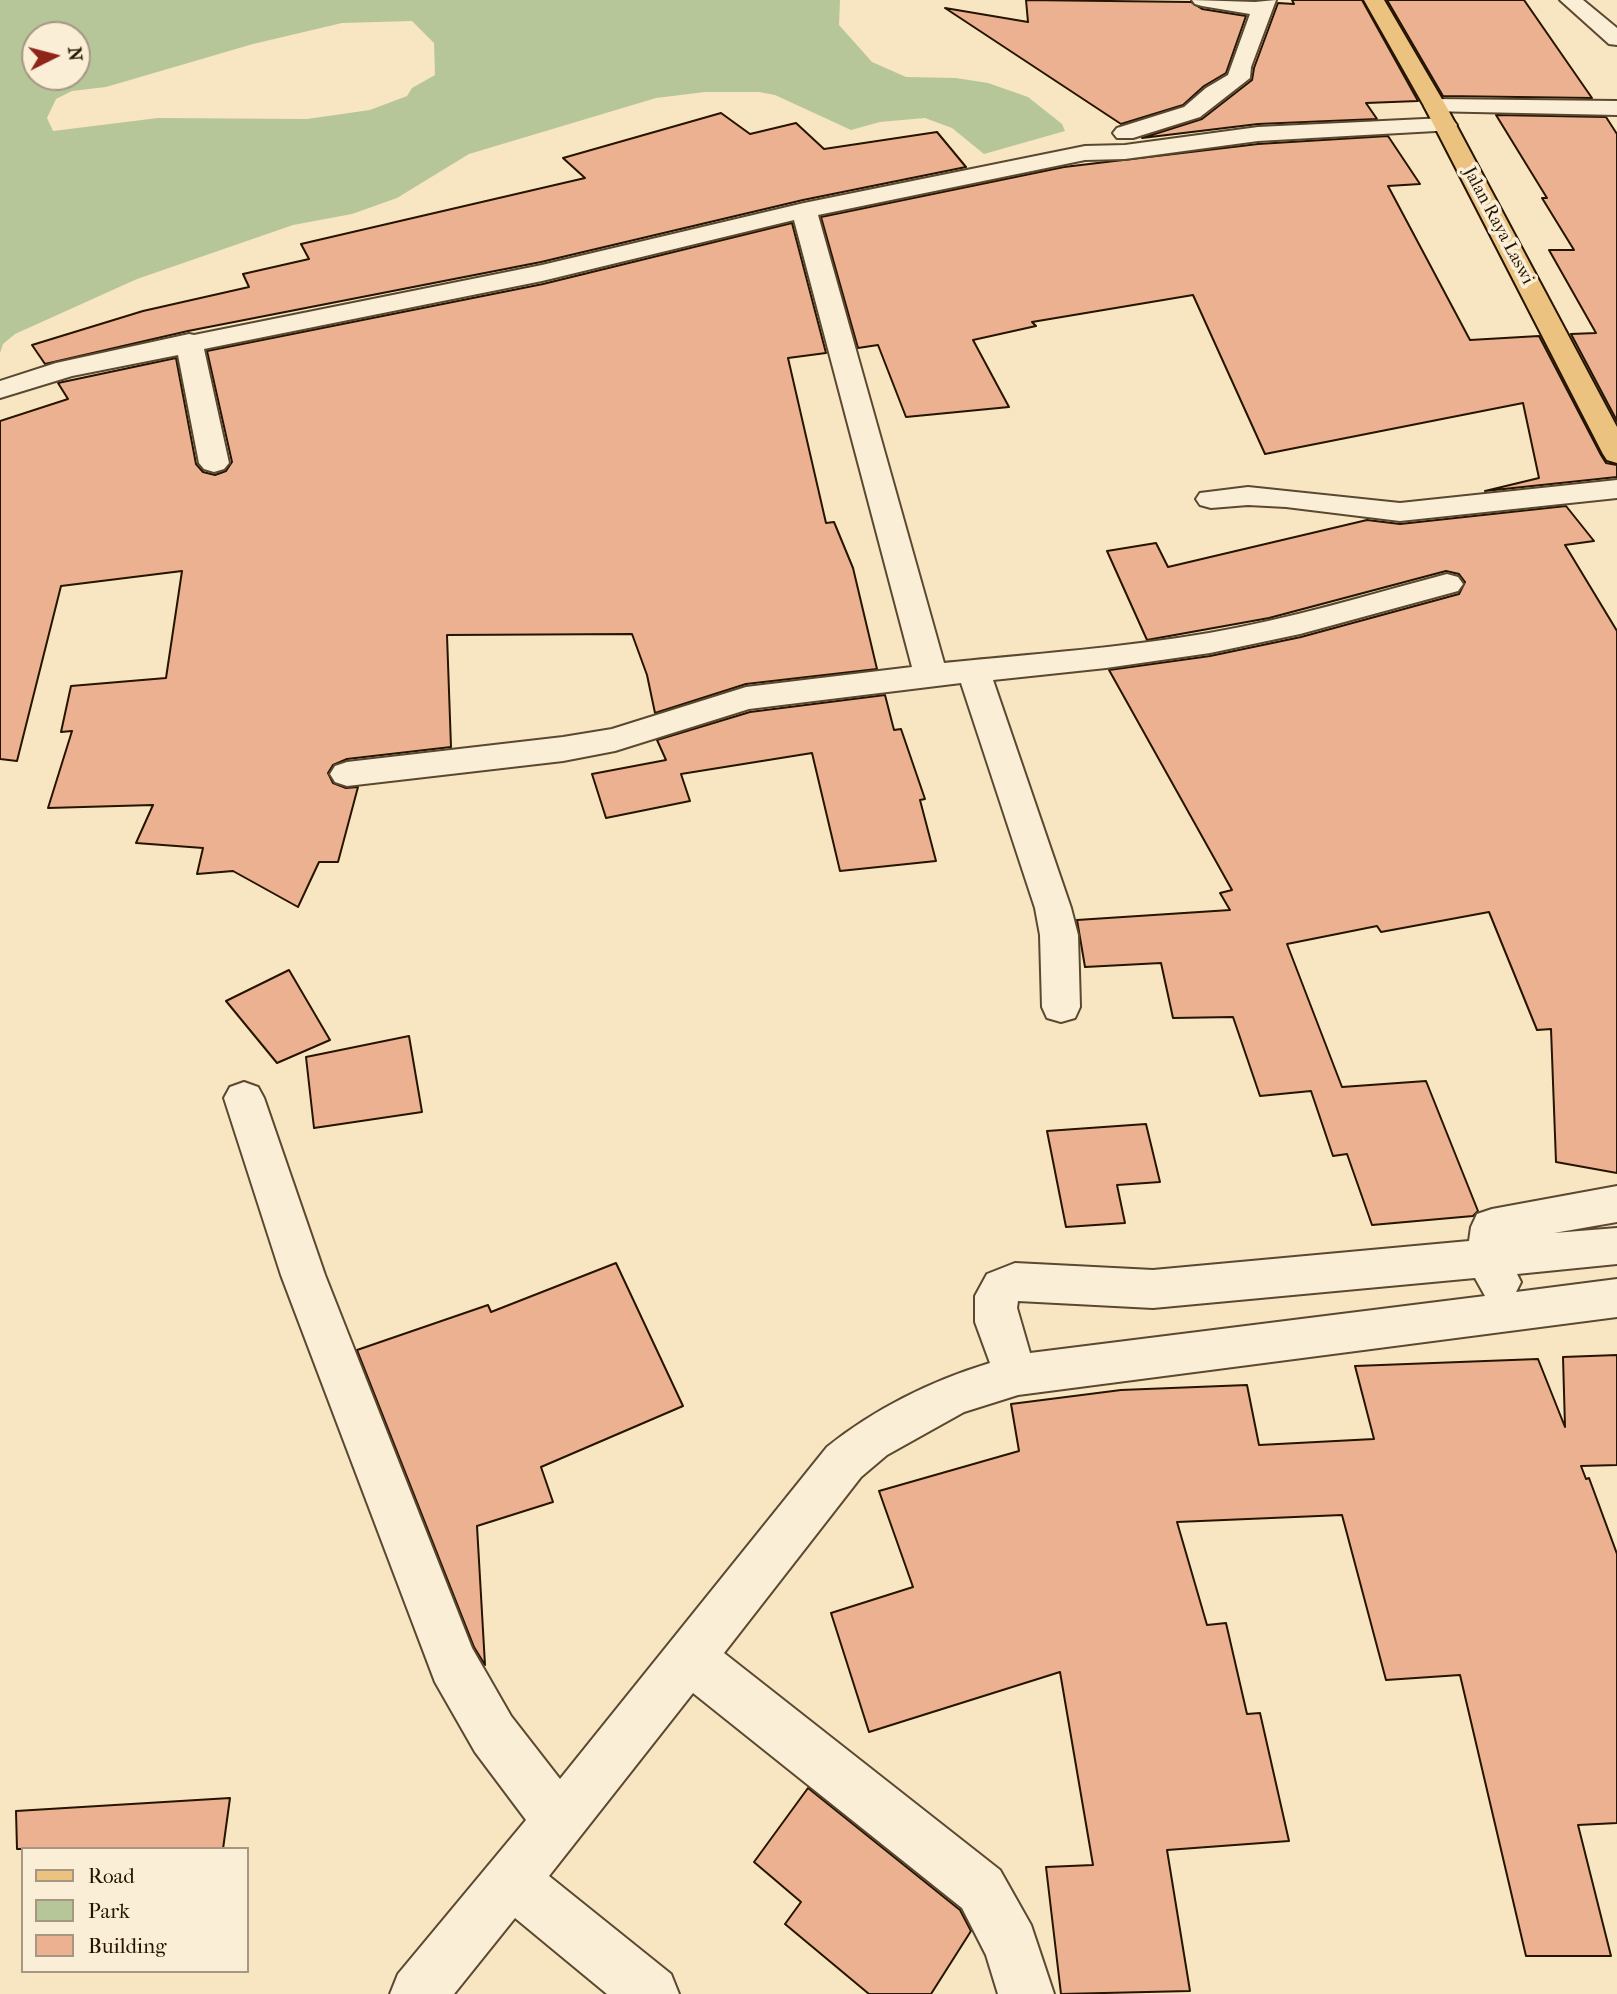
<!DOCTYPE html>
<html>
<head>
<meta charset="utf-8">
<style>
	body { margin:0 }
	#map { position:relative; width:1617px; height:1994px; overflow:hidden; background:#f8e5c1; font-family:"IM FELL French Canon",serif }
	canvas { display:block }
	.legend { position:absolute; left:21px; top:1847px; width:228px; height:126px; box-sizing:border-box; background:#faeed7; border:2px solid #a59781; margin:0; padding:9px 12px; list-style:none; font-size:21px; color:#251400 }
	.legend li { display:flex; align-items:center; gap:14px; height:35px }
	.legend b { width:35px; border:2px solid #a59781 }
	.north { position:absolute; left:21px; top:21px; width:70px; height:70px; box-sizing:border-box; background:#faeed7; border:2px solid #a59781; border-radius:50%; rotate:84deg; font-size:19px; font-weight:700; line-height:28px; text-align:center; color:#251400 }
	.north::after { content:''; display:block; margin:auto; width:24px; height:32px; background:#8f2418; clip-path:polygon(50% 0,100% 100%,50% 72%,0 100%) }
</style>
</head>
<body>
<div id="map">
<canvas width="1617" height="1994"></canvas>
<ul class="legend">
<li><b style="height:9px;background:#ecc280"></b>Road</li>
<li><b style="height:19px;background:#b7c698"></b>Park</li>
<li><b style="height:19px;background:#ebb190"></b>Building</li>
</ul>
<div class="north">N</div>
</div>
<script>
const ctx = document.querySelector('canvas').getContext('2d');
ctx.lineJoin = 'round';
function fill(path, color) {
  ctx.fillStyle = color;
  ctx.fill(path, 'evenodd');
}
function stroke(path, color, width, dash) {
  ctx.strokeStyle = color;
  ctx.lineWidth = width;
  ctx.lineCap = dash ? 'butt' : 'round';
  ctx.setLineDash(dash || []);
  ctx.stroke(path);
}
function drawText(font, color, halo, rows, align = 'center') {
  ctx.font = font + ' "IM FELL French Canon",serif';
  ctx.lineWidth = 7;
  ctx.setLineDash([]);
  ctx.textBaseline = 'middle';
  ctx.strokeStyle = halo;
  ctx.fillStyle = color;
  for (const [text, x, y, turn = 0] of rows) {
    ctx.save();
    ctx.translate(x, y);
    ctx.rotate((+turn || 0) * Math.PI / 180);
    ctx.textAlign = isNaN(turn) ? turn : align;
    if (halo) ctx.strokeText(text, 0, 0);
    ctx.fillText(text, 0, 0);
    ctx.restore();
  }
}
const green = new Path2D(`
	M 0,0 L 840,0 L 839,25 L 872,62 L 906,77 L 956,78 L 988,83 L 1028,97 L 1062,124 L 1065,131 L 984,154 L 952,128 L 925,118 L 880,122 L 851,130 L 775,95 L 759,92 L 705,92 L 656,98 L 469,154 L 397,198 L 352,214 L 293,225 L 137,279 L 15,334 L 3,344 L 0,353 ZM 412,21 L 434,43 L 435,75 L 412,88 L 407,96 L 370,110 L 307,119 L 158,118 L 53,131 L 47,118 L 56,99 L 72,91 L 106,87 L 253,44 L 342,23 ZM 35,35 L 77,35 L 77,77 L 35,77 Z`);
const building = new Path2D(`
	M 1026,0 L 1191,2 L 1202,9 L 1246,16 L 1226,73 L 1204,86 L 1183,105 L 1121,124 L 945,8 L 1028,22 Z
	M 1292,0 L 1362,0 L 1418,101 L 1366,103 L 1377,119 L 1258,124 L 1142,138 L 1202,119 L 1252,80 L 1254,68 L 1278,3 L 1294,4 Z
	M 1387,0 L 1524,0 L 1592,98 L 1443,96 Z
	M 721,113 L 750,134 L 796,123 L 824,149 L 937,132 L 966,167 L 803,200 L 541,262 L 188,331 L 45,364 L 32,345 L 143,311 L 249,287 L 243,274 L 309,259 L 301,244 L 585,178 L 563,158 Z
	M 1496,115 L 1606,117 L 1617,134 L 1617,421 L 1571,334 L 1596,333 L 1549,250 L 1574,250 L 1542,198 L 1547,198 Z
	M 1388,136 L 1420,184 L 1388,186 L 1470,340 L 1539,336 L 1601,455 L 1606,463 L 1617,465 L 1617,477 L 1485,491 L 1539,478 L 1523,403 L 1265,454 L 1193,295 L 1032,322 L 1036,326 L 973,340 L 1009,407 L 906,417 L 878,345 L 858,348 L 821,217 L 1064,167 L 1258,144 Z
	M 792,223 L 826,353 L 788,358 L 826,523 L 834,522 L 853,568 L 877,669 L 746,684 L 655,713 L 647,675 L 632,634 L 447,635 L 451,747 L 347,759 L 333,765 L 328,773 L 333,783 L 346,788 L 358,787 L 338,862 L 319,862 L 298,907 L 233,871 L 197,874 L 203,848 L 136,843 L 153,805 L 48,808 L 72,731 L 61,732 L 71,686 L 166,678 L 182,571 L 61,586 L 17,761 L 0,759 L 0,421 L 68,399 L 58,383 L 176,358 L 196,464 L 203,472 L 215,475 L 226,471 L 232,462 L 207,351 L 543,284 Z
	M 1566,506 L 1594,541 L 1565,545 L 1617,631 L 1617,1173 L 1556,1162 L 1551,1029 L 1537,1030 L 1489,912 L 1381,932 L 1377,926 L 1287,944 L 1342,1087 L 1426,1081 L 1478,1211 L 1473,1216 L 1372,1225 L 1347,1154 L 1333,1156 L 1311,1091 L 1260,1096 L 1233,1017 L 1173,1018 L 1161,963 L 1085,967 L 1077,920 L 1230,910 L 1220,893 L 1232,890 L 1109,670 L 1210,656 L 1301,637 L 1459,594 L 1465,582 L 1459,574 L 1446,571 L 1269,618 L 1147,640 L 1107,551 L 1156,543 L 1168,567 L 1367,520 L 1400,524 Z
	M 885,695 L 894,730 L 901,729 L 925,799 L 920,800 L 936,861 L 840,871 L 812,753 L 681,774 L 690,801 L 606,818 L 592,774 L 666,760 L 657,740 L 750,712 Z
	M 289,970 L 330,1040 L 277,1063 L 226,1001 Z
	M 409,1036 L 422,1112 L 314,1128 L 306,1057 Z
	M 1146,1124 L 1160,1182 L 1117,1185 L 1125,1223 L 1066,1227 L 1047,1131 Z
	M 616,1263 L 683,1406 L 541,1467 L 553,1502 L 477,1526 L 485,1665 L 474,1647 L 357,1350 L 488,1305 L 491,1312 Z
	M 1617,1355 L 1617,1465 L 1581,1466 L 1586,1479 L 1589,1478 L 1617,1554 L 1617,1823 L 1578,1825 L 1611,1956 L 1526,1956 L 1460,1675 L 1386,1680 L 1342,1515 L 1177,1522 L 1207,1625 L 1226,1623 L 1247,1714 L 1260,1713 L 1289,1841 L 1167,1850 L 1190,1991 L 1061,1994 L 1046,1867 L 1093,1865 L 1060,1672 L 869,1732 L 831,1613 L 913,1587 L 879,1491 L 1019,1451 L 1011,1404 L 1121,1390 L 1247,1385 L 1259,1445 L 1374,1439 L 1355,1366 L 1538,1359 L 1565,1427 L 1563,1357 Z
	M 808,1788 L 960,1910 L 971,1931 L 931,1994 L 869,1994 L 785,1924 L 801,1902 L 754,1862 Z
	M 230,1798 L 223,1849 L 17,1849 L 16,1811 Z`);
const minor = new Path2D(`
	M 1192,0 L 1255,2 L 1276,0 L 1251,67 L 1250,78 L 1200,117 L 1133,138 L 1117,138 L 1113,133 L 1117,128 L 1184,107 L 1206,88 L 1228,75 L 1250,14 L 1202,6 L 1195,4 Z
	M 1560,0 L 1583,0 L 1617,28 L 1617,45 L 1609,44 Z
	M 1435,99 L 1617,101 L 1617,115 L 1427,111 L 1424,106 L 1427,101 Z
	M 1445,118 L 1453,120 L 1457,125 L 1453,130 L 1258,141 L 1125,159 L 1085,160 L 818,215 L 944,663 C 1032,654 1121,648 1209,633 C 1290,619 1368,595 1447,574 L 1458,577 L 1463,584 L 1458,591 L 1300,634 L 1210,653 L 1106,668 L 993,680 L 1071,908 L 1078,935 L 1080,1007 L 1075,1018 L 1061,1022 L 1047,1018 L 1042,1007 L 1040,935 L 1035,908 L 961,683 L 749,709 L 615,751 L 563,761 L 347,786 L 335,782 L 330,774 L 335,766 L 347,762 L 563,737 L 612,729 L 746,687 L 912,667 L 794,220 L 542,281 L 204,349 L 229,463 L 224,469 L 214,472 L 204,469 L 199,463 L 178,355 L 72,376 L 0,398 L 0,381 L 56,363 L 189,334 L 194,335 L 542,265 L 804,203 L 1085,146 L 1125,145 L 1258,127 Z
	M 1617,480 L 1617,498 L 1400,521 L 1286,507 L 1248,505 L 1211,508 L 1200,505 L 1196,499 L 1200,493 L 1248,487 L 1400,503 Z
	M 244,1082 L 258,1087 L 264,1098 L 325,1275 L 472,1648 L 511,1716 L 560,1779 L 827,1447 C 876,1408 931,1381 990,1363 L 975,1322 L 975,1296 L 987,1274 L 1015,1263 L 1153,1270 L 1469,1241 L 1471,1227 L 1477,1214 L 1492,1209 L 1617,1186 L 1617,1222 L 1554,1233 L 1617,1228 L 1617,1264 L 1517,1274 L 1521,1282 L 1516,1292 L 1617,1279 L 1617,1317 L 1018,1395 L 964,1412 L 887,1455 L 861,1477 L 724,1653 L 1000,1870 L 1031,1925 L 1054,1994 L 998,1994 L 986,1955 L 962,1908 L 693,1693 L 549,1876 L 671,1974 L 679,1994 L 607,1994 L 515,1918 L 454,1994 L 390,1994 L 398,1974 L 526,1820 L 475,1752 L 435,1682 L 281,1275 L 224,1098 L 230,1087 ZM 1475,1278 L 1485,1296 L 1030,1353 L 1017,1308 L 1018,1301 L 1153,1308 Z`);
const primary = new Path2D(`
	M 1364,0 L 1384,0 L 1446,106 L 1617,427 L 1617,463 L 1607,460 L 1603,454 L 1424,106 Z`);
const farStreetnames = [
	["Jalan Raya Laswi",1498,226,62]
];
fill(green, '#b7c698');
fill(building, '#ebb190');
stroke(building, '#251400', 2);
stroke(minor, '#5a4830', 4);
stroke(primary, '#251400', 4);
fill(minor, '#faeed7');
fill(primary, '#ecc280');
drawText('18px', '#251400', '#faeed7', farStreetnames);
</script>
</body>
</html>
